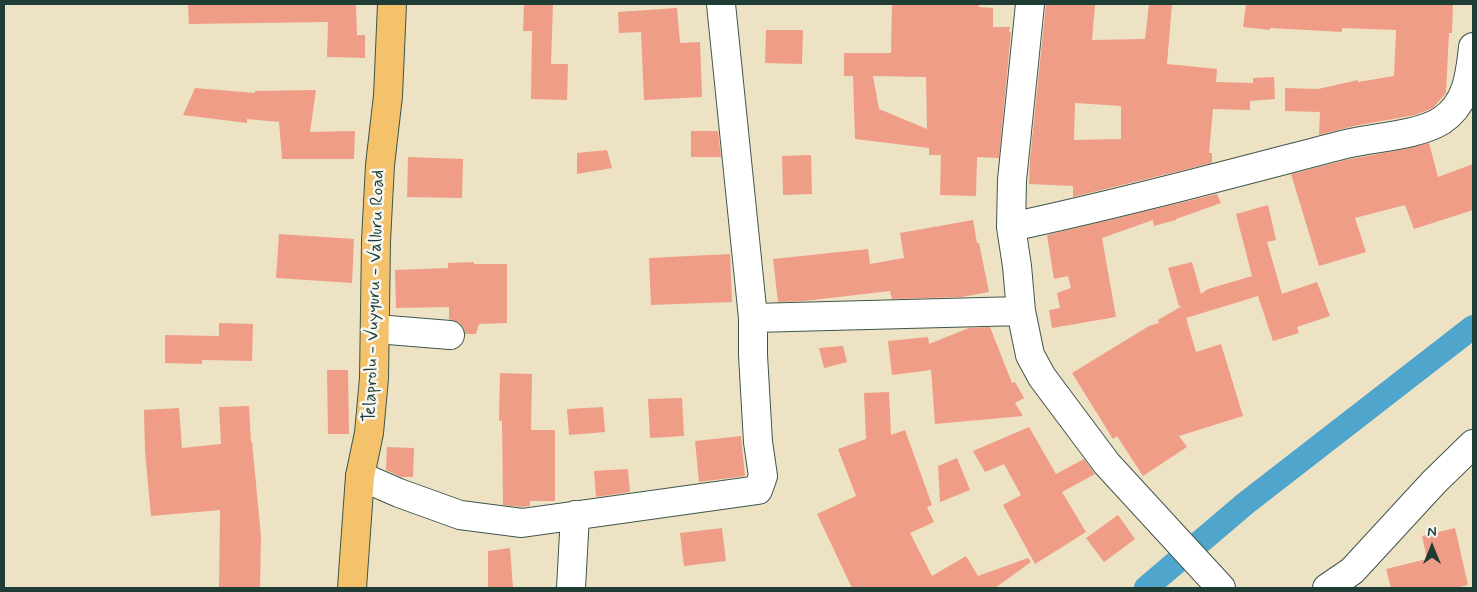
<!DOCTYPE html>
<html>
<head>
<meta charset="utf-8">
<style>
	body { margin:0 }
	#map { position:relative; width:1477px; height:592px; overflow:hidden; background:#eee2c5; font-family:Mynerve,sans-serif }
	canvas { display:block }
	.frame { position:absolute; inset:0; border:5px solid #1f3d34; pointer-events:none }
	.north { position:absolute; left:1407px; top:522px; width:50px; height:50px; -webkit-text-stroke:4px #f6f6f2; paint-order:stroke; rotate:0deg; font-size:14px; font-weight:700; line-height:20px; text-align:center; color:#1f3d34 }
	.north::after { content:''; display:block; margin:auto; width:18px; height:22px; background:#1f3d34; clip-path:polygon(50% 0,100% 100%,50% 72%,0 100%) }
</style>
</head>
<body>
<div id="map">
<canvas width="1477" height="592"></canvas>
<div class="frame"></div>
<div class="north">N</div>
</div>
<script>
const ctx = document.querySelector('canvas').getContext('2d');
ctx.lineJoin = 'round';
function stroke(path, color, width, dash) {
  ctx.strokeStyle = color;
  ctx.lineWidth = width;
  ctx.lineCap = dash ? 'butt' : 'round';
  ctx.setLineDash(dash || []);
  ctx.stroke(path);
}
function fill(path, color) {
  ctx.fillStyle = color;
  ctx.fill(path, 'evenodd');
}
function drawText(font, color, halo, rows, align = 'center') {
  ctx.font = font + ' Mynerve,sans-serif';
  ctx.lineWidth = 5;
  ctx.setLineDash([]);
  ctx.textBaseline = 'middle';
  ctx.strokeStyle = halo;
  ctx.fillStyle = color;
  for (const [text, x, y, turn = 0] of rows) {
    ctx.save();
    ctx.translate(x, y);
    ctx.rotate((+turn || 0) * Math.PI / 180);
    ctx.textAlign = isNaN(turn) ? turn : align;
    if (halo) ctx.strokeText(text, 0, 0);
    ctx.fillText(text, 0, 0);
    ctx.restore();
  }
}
const canal = new Path2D(`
	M 1146,588 L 1246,503 L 1473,327`);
const building = new Path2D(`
	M 188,4 L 356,4 L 357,35 L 365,35 L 365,58 L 327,57 L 328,22 L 189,24 Z
	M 524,4 L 553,4 L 551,64 L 568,64 L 567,100 L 531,99 L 532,31 L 523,31 Z
	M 892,4 L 979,4 L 979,7 L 993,8 L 993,27 L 1010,27 L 1009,32 L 1011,32 L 999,158 L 977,157 L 976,196 L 940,195 L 941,155 L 929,155 L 929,148 L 855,139 L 853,76 L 844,76 L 844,53 L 891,53 ZM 873,76 L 926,77 L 927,129 L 879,109 Z
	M 1046,4 L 1095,5 L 1092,40 L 1145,39 L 1149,4 L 1172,4 L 1167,64 L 1217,69 L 1216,82 L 1253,83 L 1253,78 L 1274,77 L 1275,99 L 1250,101 L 1250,110 L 1213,109 L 1209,153 L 1212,153 L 1212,163 L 1073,197 L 1073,186 L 1029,184 L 1030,159 ZM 1075,103 L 1121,106 L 1121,139 L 1074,140 Z
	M 1246,4 L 1453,4 L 1452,33 L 1449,33 L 1446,93 L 1433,108 L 1415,115 L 1354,126 L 1319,135 L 1320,112 L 1285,111 L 1285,88 L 1318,89 L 1358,80 L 1358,82 L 1394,76 L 1396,30 L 1342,28 L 1342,32 L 1270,28 L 1270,30 L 1243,27 Z
	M 677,8 L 680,43 L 700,42 L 702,97 L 644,100 L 641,32 L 619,33 L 618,12 Z
	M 766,30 L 803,30 L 802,64 L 765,63 Z
	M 195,88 L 255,93 L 255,91 L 316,90 L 310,132 L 355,131 L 354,159 L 282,159 L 279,122 L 247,119 L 247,123 L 183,115 Z
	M 691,131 L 718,131 L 721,157 L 691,157 Z
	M 1429,143 L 1438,177 L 1473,164 L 1473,210 L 1414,229 L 1405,205 L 1355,218 L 1366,252 L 1319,266 L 1291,174 L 1350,159 L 1410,148 Z
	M 607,150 L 612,168 L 577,174 L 577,153 Z
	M 811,155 L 812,194 L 783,195 L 782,156 Z
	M 408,157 L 463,159 L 462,198 L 407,197 Z
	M 1217,194 L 1221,203 L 1176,219 L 1176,220 L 1154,226 L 1153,220 L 1102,238 L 1116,317 L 1052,328 L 1049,310 L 1060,308 L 1057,293 L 1071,288 L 1068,276 L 1054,279 L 1047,235 Z
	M 1268,205 L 1276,240 L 1267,242 L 1282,294 L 1317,282 L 1330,316 L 1297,327 L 1299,333 L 1273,341 L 1258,296 L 1186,318 L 1196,352 L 1221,344 L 1243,416 L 1179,436 L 1187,447 L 1143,476 L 1117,436 L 1113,439 L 1072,373 L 1149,326 L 1159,323 L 1158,320 L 1182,306 L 1179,306 L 1168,268 L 1192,262 L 1201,294 L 1208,289 L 1252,276 L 1236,214 Z
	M 973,220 L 977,243 L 979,243 L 989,292 L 962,297 L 892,299 L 890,291 L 804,301 L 778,302 L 773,259 L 868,249 L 870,264 L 904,258 L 900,233 Z
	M 279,234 L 354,239 L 352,283 L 276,278 Z
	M 730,254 L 732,302 L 651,305 L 649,258 Z
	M 474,262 L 474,264 L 507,264 L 507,323 L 479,324 L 476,334 L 465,334 L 464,328 L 459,322 L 449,319 L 449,307 L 396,308 L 395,270 L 448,268 L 448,263 Z
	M 219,323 L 253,324 L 252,361 L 202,360 L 202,364 L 165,363 L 165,335 L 219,336 Z
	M 990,327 L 1012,383 L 1015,382 L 1024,398 L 1015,403 L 1023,416 L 935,424 L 931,370 L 892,375 L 888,341 L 928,337 L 929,344 L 969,328 Z
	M 843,346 L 847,362 L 824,368 L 819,348 Z
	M 327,370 L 348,370 L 349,434 L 328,434 Z
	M 500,373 L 532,374 L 531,430 L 555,430 L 555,501 L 530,501 L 530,506 L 522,507 L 503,505 L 502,421 L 499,421 Z
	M 889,392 L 891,435 L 905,430 L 932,505 L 927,507 L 934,522 L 910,533 L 932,576 L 966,556 L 978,576 L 1028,558 L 1031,562 L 995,588 L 852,588 L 817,514 L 856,496 L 838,449 L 866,439 L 864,393 Z
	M 682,398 L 684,436 L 650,438 L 648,399 Z
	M 249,406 L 251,442 L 252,442 L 261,536 L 260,588 L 219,588 L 220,510 L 151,516 L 145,451 L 144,410 L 179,408 L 182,448 L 221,444 L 219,407 Z
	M 603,407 L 605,432 L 569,435 L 567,409 Z
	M 1029,427 L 1056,474 L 1084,459 L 1095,474 L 1062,492 L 1086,532 L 1035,564 L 1003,505 L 1021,495 L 1004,464 L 985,472 L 973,451 Z
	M 741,436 L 745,476 L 699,482 L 695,441 Z
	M 387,447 L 414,448 L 413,477 L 401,477 L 386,470 Z
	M 957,458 L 970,490 L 940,502 L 938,466 Z
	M 628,469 L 630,492 L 596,497 L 594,471 Z
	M 1118,515 L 1135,539 L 1104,562 L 1086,538 Z
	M 722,528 L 726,561 L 684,566 L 680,533 Z
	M 1455,528 L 1468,585 L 1455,588 L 1391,588 L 1386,569 L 1427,559 L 1422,536 Z
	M 510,548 L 513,588 L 488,588 L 488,551 Z`);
const minor = new Path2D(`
	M 1030,4 L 1012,180 L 1011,227 L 1017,266 L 1021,311 L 1030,355 L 1042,377 L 1107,464 L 1221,588
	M 1011,227 C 1123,203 1234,173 1346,144 C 1374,137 1416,136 1441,121 C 1467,104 1470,76 1473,47
	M 753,318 L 1021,311
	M 376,329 L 450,335
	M 360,476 L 399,493 L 460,515 L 522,523 L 758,490 L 763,476 L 758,442 L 753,355 L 753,318 L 721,4
	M 571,588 L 575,515
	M 1327,588 L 1352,571 L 1434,482 L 1473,444`);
const major = new Path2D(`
	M 352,588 L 360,476 L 369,433 L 374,378 L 376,241 L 380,165 L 388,96 L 392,4`);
const streetNames = [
	["Telaprolu - Vuyyuru - Valluru Road",375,296,-88]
];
stroke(canal, '#4fa5cb', 24);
fill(building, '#ef9d86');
stroke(minor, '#3e564a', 30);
stroke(major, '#3e564a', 30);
stroke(minor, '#fff', 28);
stroke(major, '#f3c26a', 28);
drawText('18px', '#1f3d34', '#f6f6f2', streetNames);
</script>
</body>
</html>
